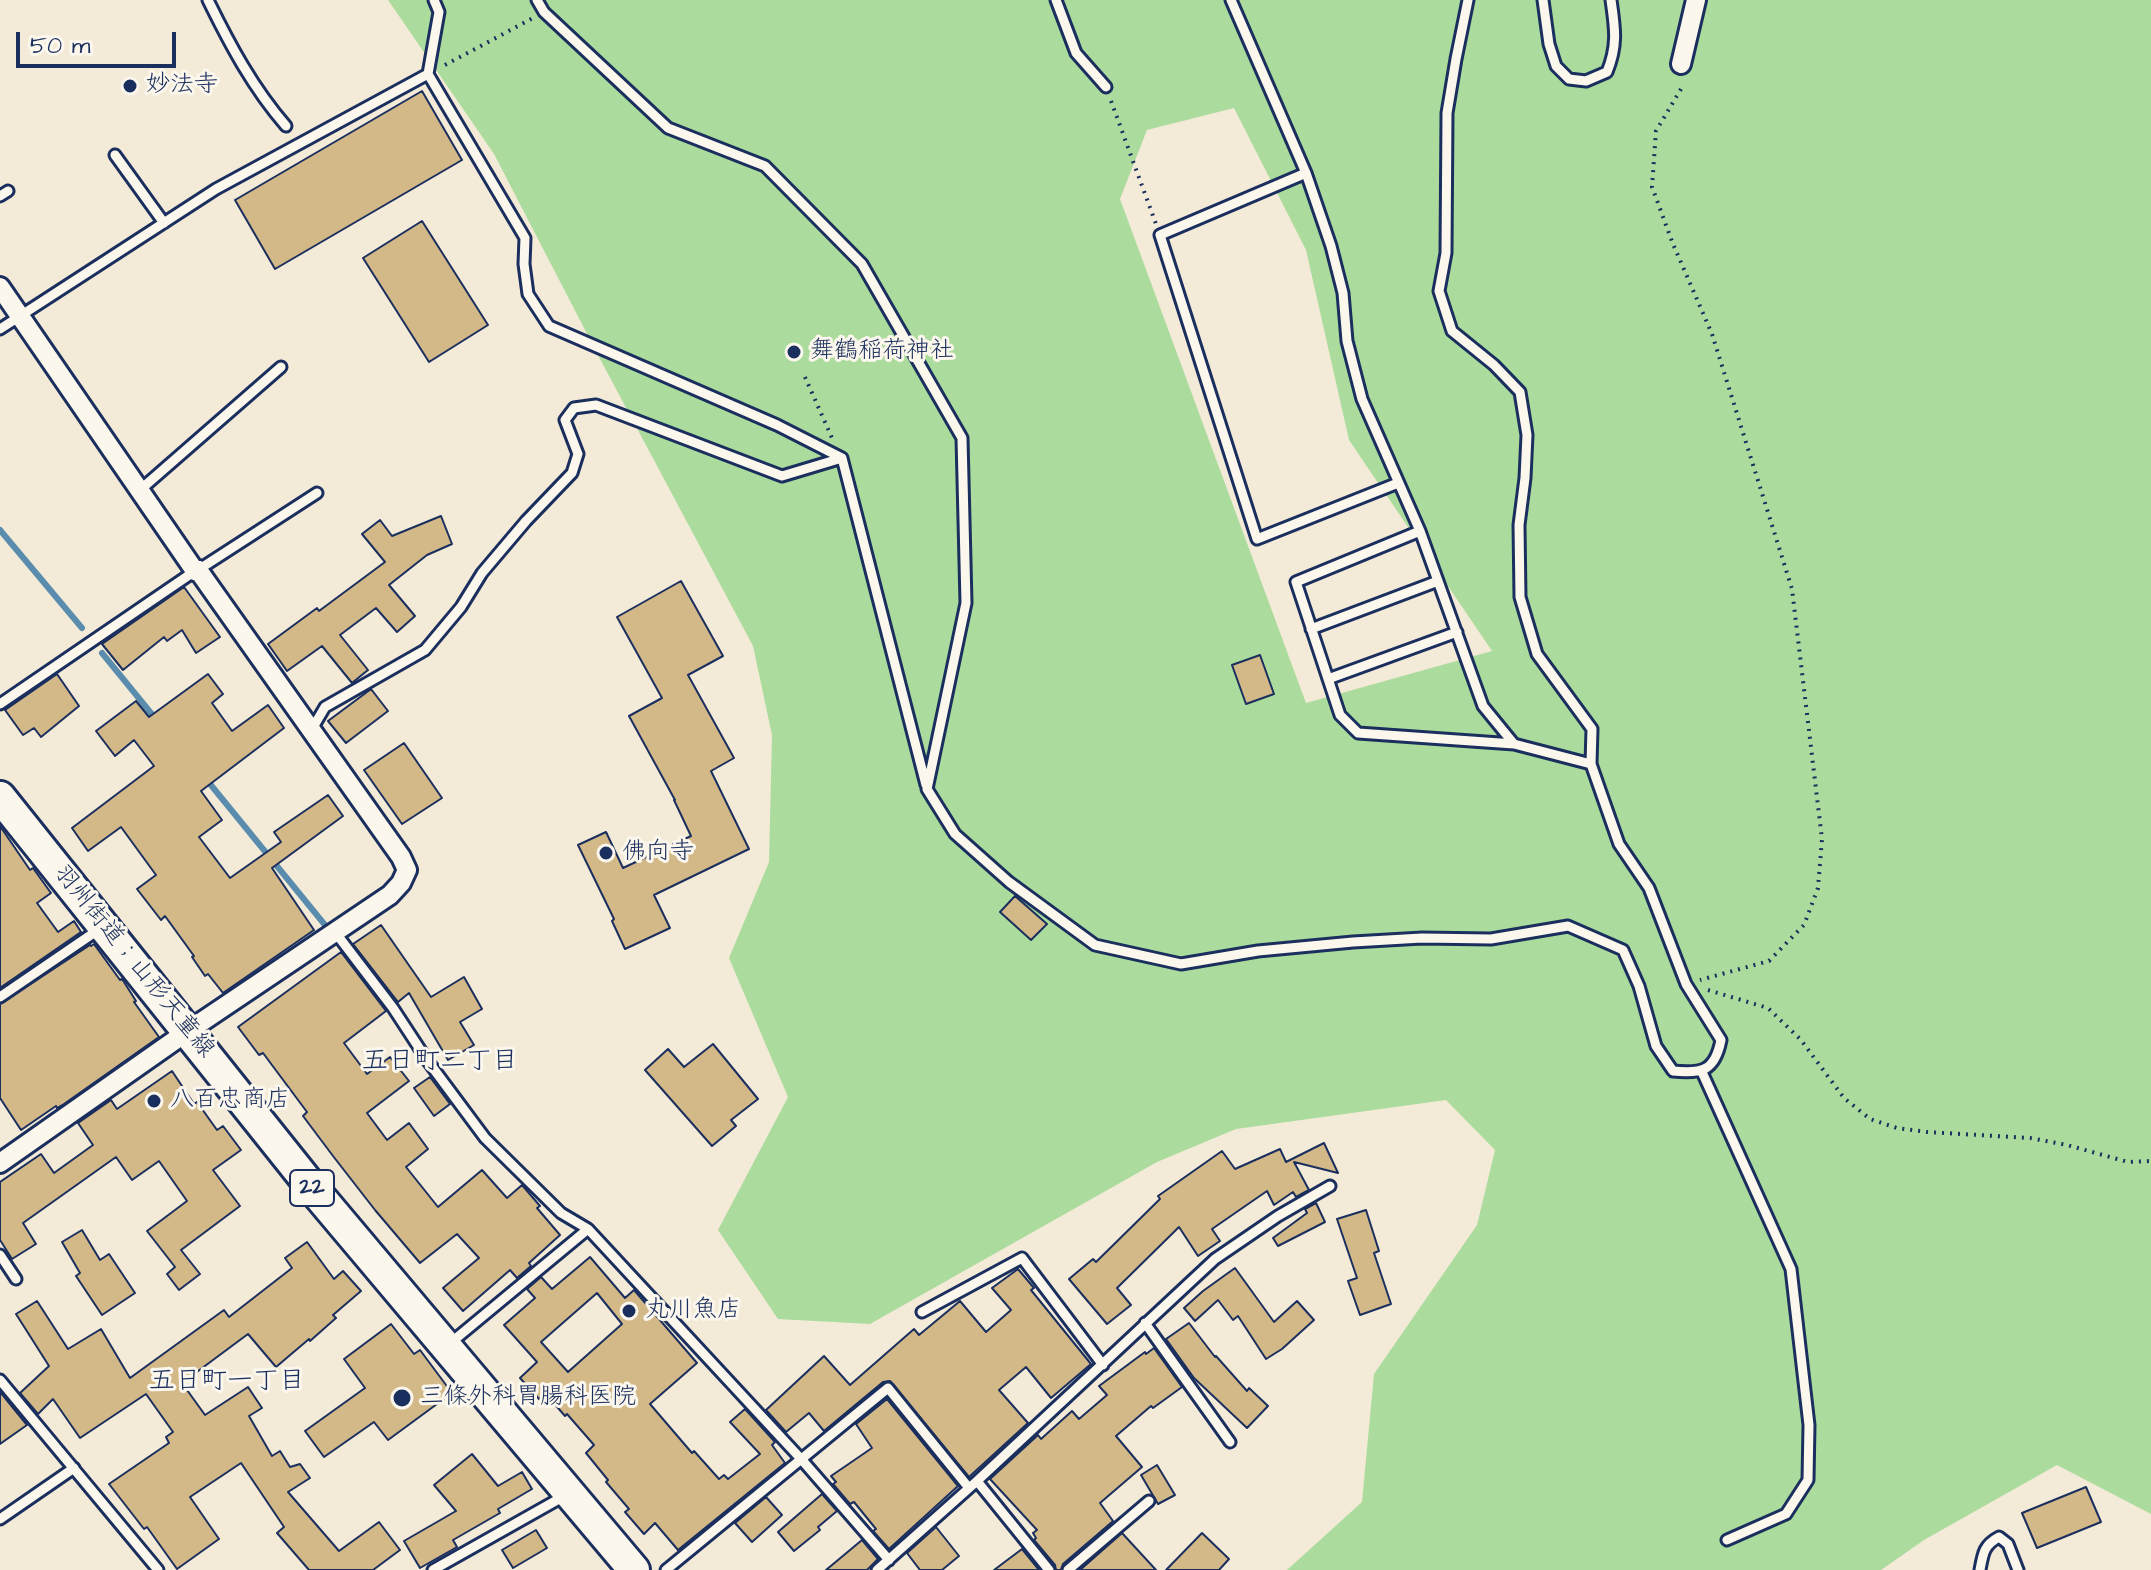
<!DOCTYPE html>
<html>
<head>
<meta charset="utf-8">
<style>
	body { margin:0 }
	#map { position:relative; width:2151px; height:1570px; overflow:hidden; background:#f3ead8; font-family:"Architects Daughter",sans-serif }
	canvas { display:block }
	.scale { position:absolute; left:16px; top:32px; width:160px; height:36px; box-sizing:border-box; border:4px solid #1b2f5e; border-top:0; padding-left:10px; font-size:24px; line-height:28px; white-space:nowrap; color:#1b2f5e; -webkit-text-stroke:6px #fbf7ec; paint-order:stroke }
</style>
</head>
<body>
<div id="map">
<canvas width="2151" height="1570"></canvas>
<div class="scale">50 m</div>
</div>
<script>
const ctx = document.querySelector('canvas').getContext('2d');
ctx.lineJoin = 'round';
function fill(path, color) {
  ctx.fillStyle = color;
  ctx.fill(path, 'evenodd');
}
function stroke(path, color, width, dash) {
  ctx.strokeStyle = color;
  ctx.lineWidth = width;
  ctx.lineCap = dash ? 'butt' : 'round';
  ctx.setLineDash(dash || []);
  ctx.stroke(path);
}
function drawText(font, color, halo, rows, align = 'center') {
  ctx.font = font + ' "Architects Daughter","Klee One",sans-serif';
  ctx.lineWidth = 6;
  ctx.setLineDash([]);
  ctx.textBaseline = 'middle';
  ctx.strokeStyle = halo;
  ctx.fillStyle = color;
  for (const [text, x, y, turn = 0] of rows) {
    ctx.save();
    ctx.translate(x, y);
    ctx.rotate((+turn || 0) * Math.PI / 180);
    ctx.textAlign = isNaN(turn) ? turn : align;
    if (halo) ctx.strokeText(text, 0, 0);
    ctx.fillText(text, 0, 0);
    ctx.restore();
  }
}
const green = new Path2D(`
	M 388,0 L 2151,0 L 2151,1514 L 2057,1465 L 1924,1540 L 1881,1570 L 1287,1570 L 1362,1502 L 1374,1374 L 1477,1225 L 1495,1150 L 1446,1100 L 1236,1129 L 1157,1162 L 870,1324 L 778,1319 L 718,1230 L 788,1097 L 729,958 L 769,862 L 772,735 L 753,646 L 599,357 L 494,154 ZM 1234,108 L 1306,250 L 1349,440 L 1492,651 L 1306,703 L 1120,199 L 1147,130 Z`);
const stream = new Path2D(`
	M 0,530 L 82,628
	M 102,653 L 155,718
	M 206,779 L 325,925`);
const building = new Path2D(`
	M 422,91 L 462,160 L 275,269 L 235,200 Z
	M 422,221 L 488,325 L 429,362 L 363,258 Z
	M 441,516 L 452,544 L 427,555 L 389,585 L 415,616 L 397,632 L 376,608 L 340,635 L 368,670 L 352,683 L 322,646 L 287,671 L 268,644 L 317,608 L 319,611 L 385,562 L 362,534 L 380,520 L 392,536 Z
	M 681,581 L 723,656 L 688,675 L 734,758 L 711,771 L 749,849 L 654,895 L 670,928 L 625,949 L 612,921 L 614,919 L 578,845 L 606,832 L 623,868 L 691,836 L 674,800 L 675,800 L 629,716 L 662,698 L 617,617 Z
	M 184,587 L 220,637 L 196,653 L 182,630 L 167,641 L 164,637 L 123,670 L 102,644 Z
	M 1260,655 L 1274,694 L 1246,704 L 1232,665 Z
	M 57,674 L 79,706 L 41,737 L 34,728 L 23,735 L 5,710 Z
	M 208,674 L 223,694 L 212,703 L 232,731 L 268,705 L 284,728 L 201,791 L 222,820 L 199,837 L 230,878 L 281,842 L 274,832 L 328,795 L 343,816 L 272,868 L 314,930 L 223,993 L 208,974 L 205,976 L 192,957 L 194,956 L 165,916 L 161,920 L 137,889 L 156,875 L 121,827 L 88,851 L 72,828 L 154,766 L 134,740 L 115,756 L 96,731 L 136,701 L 149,717 Z
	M 371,689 L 388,711 L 346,743 L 328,721 Z
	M 404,743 L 442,798 L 402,824 L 364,770 Z
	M 0,826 L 30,870 L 33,868 L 51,893 L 37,903 L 58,932 L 74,921 L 81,932 L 0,988 Z
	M 1015,896 L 1047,924 L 1031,940 L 1000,912 Z
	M 381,925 L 431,997 L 464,977 L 482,1009 L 460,1022 L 474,1045 L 448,1060 L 409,993 L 398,1002 L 353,944 Z
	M 94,944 L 120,980 L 122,979 L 124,982 L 136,1001 L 134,1002 L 159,1037 L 64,1104 L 57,1108 L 56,1106 L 21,1130 L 0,1098 L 0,1004 L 90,945 L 91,946 Z
	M 341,952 L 386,1011 L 344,1043 L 367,1074 L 390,1057 L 409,1081 L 367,1113 L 387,1140 L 409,1123 L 428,1149 L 406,1167 L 438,1207 L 482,1170 L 507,1198 L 522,1185 L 540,1206 L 537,1208 L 560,1235 L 529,1263 L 531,1266 L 517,1278 L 510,1270 L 463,1311 L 443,1288 L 479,1258 L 457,1234 L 420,1263 L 375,1210 L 333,1156 L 303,1116 L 307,1112 L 263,1053 L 259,1055 L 238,1027 Z
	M 713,1044 L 758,1099 L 731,1120 L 736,1126 L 712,1146 L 645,1070 L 668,1049 L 684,1067 Z
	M 172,1071 L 194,1104 L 197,1102 L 217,1130 L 223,1126 L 241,1150 L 213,1170 L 240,1206 L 181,1250 L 200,1274 L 179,1290 L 167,1274 L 175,1267 L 147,1231 L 187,1201 L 159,1161 L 132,1180 L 116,1157 L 23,1223 L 36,1244 L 12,1259 L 0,1240 L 0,1182 L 41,1154 L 54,1173 L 93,1145 L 78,1123 L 111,1100 L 117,1109 Z
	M 430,1077 L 450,1104 L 434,1116 L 414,1088 Z
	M 1324,1143 L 1338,1173 L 1294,1162 L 1309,1190 L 1296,1197 L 1293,1192 L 1274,1205 L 1267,1191 L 1212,1229 L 1220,1241 L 1198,1256 L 1179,1227 L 1117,1288 L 1131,1305 L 1107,1324 L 1069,1279 L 1093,1259 L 1096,1262 L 1160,1199 L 1158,1196 L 1222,1151 L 1235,1169 L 1280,1149 L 1286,1162 Z
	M 1316,1203 L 1325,1222 L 1278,1246 L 1273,1238 L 1307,1213 L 1305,1209 Z
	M 1366,1210 L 1379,1251 L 1374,1253 L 1391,1304 L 1360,1315 L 1348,1281 L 1357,1278 L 1337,1219 Z
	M 82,1230 L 100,1260 L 109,1254 L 135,1293 L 102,1315 L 76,1276 L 80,1273 L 62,1242 Z
	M 307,1242 L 334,1279 L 343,1271 L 361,1291 L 333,1315 L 336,1318 L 310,1341 L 309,1339 L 276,1367 L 248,1334 L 182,1383 L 205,1415 L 248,1387 L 262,1408 L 249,1416 L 272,1456 L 280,1451 L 290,1467 L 300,1464 L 310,1478 L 288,1492 L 339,1551 L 379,1522 L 400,1550 L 373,1570 L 309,1570 L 277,1533 L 284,1527 L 241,1463 L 190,1497 L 219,1539 L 177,1569 L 147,1527 L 144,1529 L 109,1484 L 169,1443 L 166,1437 L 173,1432 L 146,1394 L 80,1438 L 53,1399 L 38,1414 L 20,1393 L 49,1366 L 16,1314 L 37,1301 L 68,1349 L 101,1329 L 130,1378 L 224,1310 L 229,1317 L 292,1268 L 285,1258 Z
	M 590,1257 L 625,1298 L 634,1290 L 697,1363 L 650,1404 L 692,1453 L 694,1451 L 719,1479 L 724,1475 L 728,1479 L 760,1454 L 730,1422 L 745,1409 L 775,1442 L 772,1445 L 785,1463 L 678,1550 L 655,1523 L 644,1534 L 625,1512 L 629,1509 L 606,1482 L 608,1480 L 586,1453 L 594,1445 L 567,1414 L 565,1416 L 545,1393 L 539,1399 L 520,1378 L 537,1362 L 504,1325 L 535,1298 L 527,1289 L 541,1277 L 552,1289 ZM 597,1293 L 622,1324 L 568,1372 L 541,1342 Z
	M 1235,1268 L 1274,1322 L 1297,1301 L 1314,1320 L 1282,1349 L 1266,1359 L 1238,1316 L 1233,1320 L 1218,1300 L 1195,1321 L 1184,1308 L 1203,1291 Z
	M 1018,1269 L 1034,1288 L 1031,1290 L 1091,1364 L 1051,1398 L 1026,1367 L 999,1390 L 1028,1423 L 969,1477 L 890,1381 L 883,1382 L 824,1431 L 809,1413 L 786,1432 L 766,1410 L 824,1356 L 850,1385 L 914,1329 L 919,1335 L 960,1301 L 986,1332 L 1011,1310 L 992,1288 Z
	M 1189,1323 L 1215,1357 L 1216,1356 L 1247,1391 L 1249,1388 L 1268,1406 L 1247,1428 L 1194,1378 L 1166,1339 Z
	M 391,1324 L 414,1354 L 420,1350 L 452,1393 L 388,1440 L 374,1422 L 324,1457 L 305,1431 L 365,1388 L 344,1359 Z
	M 1154,1348 L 1182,1387 L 1153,1408 L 1151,1406 L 1116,1436 L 1142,1467 L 1100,1503 L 1113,1521 L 1112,1522 L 1063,1564 L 1061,1570 L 1056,1570 L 1055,1565 L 1034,1540 L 1036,1538 L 1033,1533 L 1037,1530 L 990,1479 L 1038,1435 L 1041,1439 L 1072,1411 L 1079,1419 L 1107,1395 L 1099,1386 L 1145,1352 L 1146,1354 Z
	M 0,1392 L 27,1425 L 0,1444 Z
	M 887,1399 L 958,1486 L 889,1549 L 873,1531 L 876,1529 L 854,1502 L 850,1504 L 833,1484 L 836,1482 L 831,1476 L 872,1448 L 856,1424 Z
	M 472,1454 L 498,1486 L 522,1472 L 532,1489 L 498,1509 L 500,1513 L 453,1540 L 457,1547 L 420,1568 L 404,1541 L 456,1511 L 434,1485 Z
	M 1157,1465 L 1175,1495 L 1158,1504 L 1141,1475 Z
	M 2086,1487 L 2101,1522 L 2037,1548 L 2022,1513 Z
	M 822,1494 L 837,1511 L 818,1527 L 820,1530 L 794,1551 L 778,1532 Z
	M 766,1497 L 782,1515 L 752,1542 L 735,1523 Z
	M 936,1527 L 959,1556 L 942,1570 L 920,1570 L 907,1553 Z
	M 536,1530 L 547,1548 L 513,1568 L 502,1550 Z
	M 1122,1533 L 1156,1570 L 1080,1570 Z
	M 1202,1533 L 1229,1559 L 1219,1570 L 1166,1570 Z
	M 862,1540 L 878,1559 L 867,1570 L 826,1570 Z
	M 1022,1549 L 1039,1570 L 994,1570 Z`);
const path = new Path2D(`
	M 445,65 L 533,18
	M 1681,89 L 1656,131 L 1652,187 L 1673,244 L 1712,334 L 1792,589 L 1822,839 L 1818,888 L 1804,925 L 1769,961 L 1700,980
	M 1111,101 L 1156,224
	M 805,377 L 832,438
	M 1708,990 L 1768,1008 L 1801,1040 L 1844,1098 L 1870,1119 L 1897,1128 L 1927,1132 L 2030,1138 L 2067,1145 L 2128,1162 L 2151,1161`);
const service = new Path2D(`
	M 208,0 C 230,45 253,88 286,126
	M 434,0 L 439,12 L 428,74 L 525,238 L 524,264 L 528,294 L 549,326 L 777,425 L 842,458 L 926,785
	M 537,0 L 544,12 L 668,128 L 765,166 L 862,264 L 962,438 L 966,603 L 927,789 L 955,834 L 1009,882 L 1095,945 L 1181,964 L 1258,951 L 1353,942 L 1422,938 L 1491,939 L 1568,926 L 1623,950 L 1639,986 L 1656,1046 L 1673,1071 C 1702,1074 1715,1071 1721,1040 L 1686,984 L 1649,888 L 1619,844 L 1591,764 L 1592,729 L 1537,654 L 1520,597 L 1519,525 L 1525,478 L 1527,435 L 1520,392 L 1494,365 L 1452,331 L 1439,291 L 1446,253 L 1447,113 L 1456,59 L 1468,0
	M 1056,0 L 1076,53 L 1106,87
	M 1231,0 L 1306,173 L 1331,246 L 1343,293 L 1347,341 L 1362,399 L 1420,531 L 1483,706 L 1514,744 L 1591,764
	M 1543,0 L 1549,44 L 1556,66 L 1569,79 L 1586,81 L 1607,72 C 1618,45 1615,28 1611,0
	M 115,155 L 164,223
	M 1306,173 L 1160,235 L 1257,539 L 1398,483
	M 0,196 L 8,191
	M 0,329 L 216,189 L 428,74
	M 140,490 L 281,367
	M 1420,531 L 1296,582 L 1340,715 L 1358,733 L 1514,744
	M 198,570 L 317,493
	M 1311,629 L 1438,581
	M 1328,679 L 1457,632
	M 0,704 L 195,571
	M 312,729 L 325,707 L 425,650 L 461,607 L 482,573 L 526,521 L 572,473 L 578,454 L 565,420 L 574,408 L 596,405 L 782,476 L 842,458
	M 335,932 L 393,1008 L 427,1060 L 485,1138 L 561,1213 L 588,1229 L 448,1345
	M 0,997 L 101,928
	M 1702,1072 L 1791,1269 L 1809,1425 L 1808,1480 L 1786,1514 L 1727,1540
	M 588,1229 L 802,1460 L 889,1560
	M 0,1255 L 16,1279
	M 922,1312 L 1022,1258 L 1103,1365
	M 1145,1323 L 1230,1442
	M 0,1380 L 158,1570
	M 977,1481 L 1049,1570
	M 0,1519 L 74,1468
	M 433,1570 L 566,1495
	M 666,1570 L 888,1388 L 969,1488
	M 877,1570 L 977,1481 L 1215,1259 L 1278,1216 L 1330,1186
	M 1068,1570 L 1149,1501
	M 1980,1570 C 1983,1553 1984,1545 1999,1537 L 2008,1544 L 2018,1570`);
const minor = new Path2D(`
	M 1681,64 L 1696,0
	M 0,287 L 195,571 L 198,570 L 401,857 L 407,870 L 401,883 L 390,895 L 188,1031 L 0,1163`);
const primary = new Path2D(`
	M 0,797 L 314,1190 L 634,1570`);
const markers = [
	[130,86,8,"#1b2f5e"],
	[794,352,8,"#1b2f5e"],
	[606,853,8,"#1b2f5e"],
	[154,1101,8,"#1b2f5e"],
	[629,1311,8,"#1b2f5e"],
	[402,1398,10,"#1b2f5e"]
];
const shields = [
	[312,1188,44]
];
const shieldNames = [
	["22",312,1188]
];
const poiNames = [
	["妙法寺",146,86],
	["舞鶴稲荷神社",810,352],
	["佛向寺",622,853],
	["八百忠商店",170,1101],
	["丸川魚店",645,1311],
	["三條外科胃腸科医院",420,1398]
];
const streetNames = [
	["羽州街道；山形天童線",133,962,51]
];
const neighbourhoodNames = [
	["五日町二丁目",440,1063],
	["五日町一丁目",227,1383]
];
fill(green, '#acdc9d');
stroke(stream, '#598cad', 6);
fill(building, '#d3b888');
stroke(building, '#1b2f5e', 2);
stroke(service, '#1b2f5e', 15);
stroke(minor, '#1b2f5e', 24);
stroke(primary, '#1b2f5e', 36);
stroke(path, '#1b2f5e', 4, [2, 6]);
stroke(service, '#fbf7ec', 9);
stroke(minor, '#fbf7ec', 18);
stroke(primary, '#fbf7ec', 30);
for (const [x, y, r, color] of markers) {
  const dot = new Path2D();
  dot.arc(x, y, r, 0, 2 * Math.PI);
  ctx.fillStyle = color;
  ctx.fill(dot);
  stroke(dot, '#fbf7ec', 3);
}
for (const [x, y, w] of shields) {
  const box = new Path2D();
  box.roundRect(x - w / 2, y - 18, w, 36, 6);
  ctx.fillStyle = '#fbf7ec';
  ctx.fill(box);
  stroke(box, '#1b2f5e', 2);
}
drawText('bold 22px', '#1b2f5e', null, shieldNames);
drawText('24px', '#1b2f5e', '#fbf7ec', poiNames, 'left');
drawText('24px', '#1b2f5e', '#fbf7ec', streetNames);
drawText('26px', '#1b2f5e', '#fbf7ec', neighbourhoodNames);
</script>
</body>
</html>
